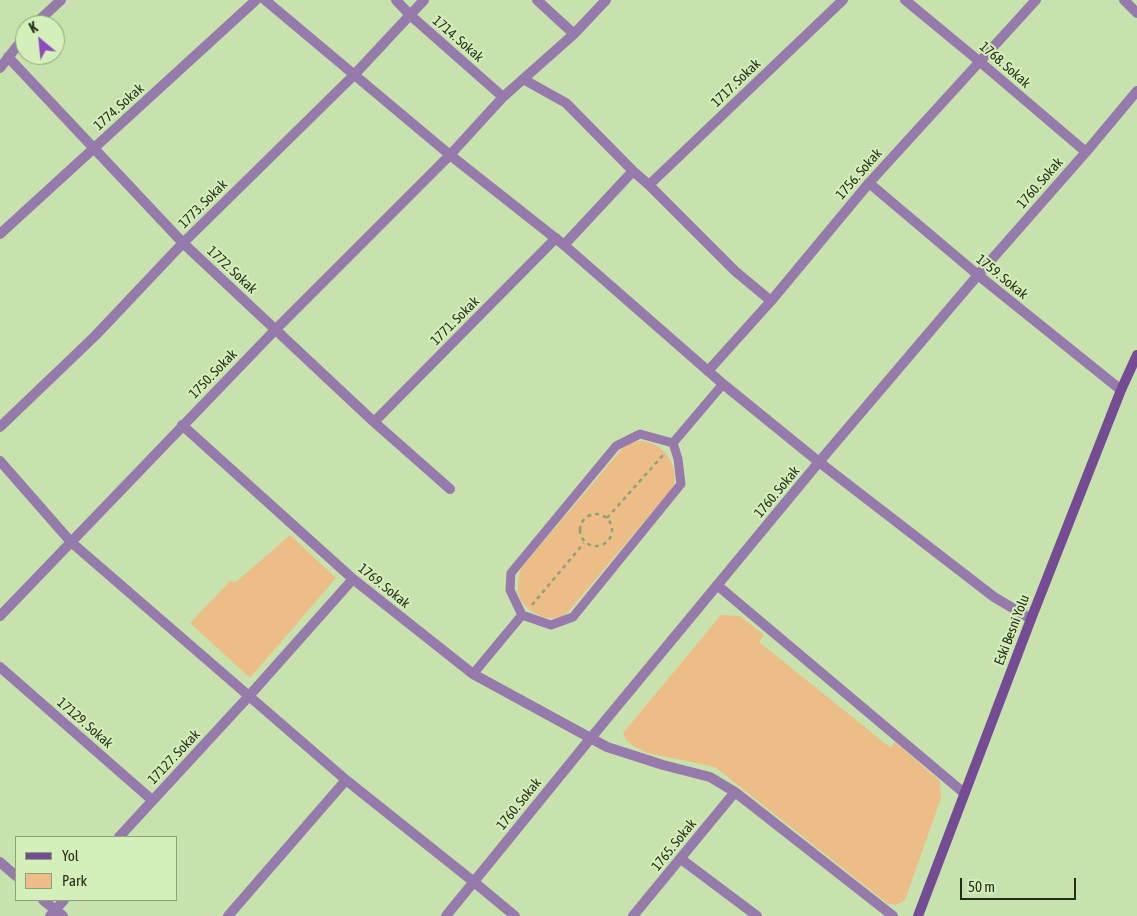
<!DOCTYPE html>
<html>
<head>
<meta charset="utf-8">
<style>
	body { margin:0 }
	#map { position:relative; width:1137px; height:916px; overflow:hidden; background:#c8e2ae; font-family:"Asap Condensed",sans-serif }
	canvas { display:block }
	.legend { position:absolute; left:15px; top:836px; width:162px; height:65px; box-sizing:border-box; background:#d5efbb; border:1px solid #8ea17a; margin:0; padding:6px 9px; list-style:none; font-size:15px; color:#242d19 }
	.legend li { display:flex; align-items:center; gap:10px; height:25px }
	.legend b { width:25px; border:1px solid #8ea17a }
	.north { position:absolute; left:15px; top:15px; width:50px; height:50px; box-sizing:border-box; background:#d5efbb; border:1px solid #8ea17a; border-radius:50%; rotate:332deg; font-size:14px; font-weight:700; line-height:20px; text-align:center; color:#242d19 }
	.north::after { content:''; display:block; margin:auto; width:18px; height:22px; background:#8e49bd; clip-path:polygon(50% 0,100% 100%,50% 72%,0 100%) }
	.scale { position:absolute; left:960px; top:878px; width:116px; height:22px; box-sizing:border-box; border:2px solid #242d19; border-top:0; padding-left:6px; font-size:15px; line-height:18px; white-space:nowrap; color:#242d19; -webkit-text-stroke:4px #d5efbb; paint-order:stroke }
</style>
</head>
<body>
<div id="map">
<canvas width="1137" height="916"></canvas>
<ul class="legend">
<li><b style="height:6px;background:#754b94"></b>Yol</li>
<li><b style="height:14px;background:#edbd87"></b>Park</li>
</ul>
<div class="north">K</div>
<div class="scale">50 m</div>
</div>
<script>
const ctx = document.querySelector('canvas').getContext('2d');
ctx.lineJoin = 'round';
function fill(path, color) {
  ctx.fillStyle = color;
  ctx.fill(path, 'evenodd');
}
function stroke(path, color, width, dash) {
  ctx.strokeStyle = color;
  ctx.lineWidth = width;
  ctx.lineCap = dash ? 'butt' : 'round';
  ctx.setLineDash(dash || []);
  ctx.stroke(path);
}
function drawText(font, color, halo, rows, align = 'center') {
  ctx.font = font + ' "Asap Condensed",sans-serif';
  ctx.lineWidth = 4;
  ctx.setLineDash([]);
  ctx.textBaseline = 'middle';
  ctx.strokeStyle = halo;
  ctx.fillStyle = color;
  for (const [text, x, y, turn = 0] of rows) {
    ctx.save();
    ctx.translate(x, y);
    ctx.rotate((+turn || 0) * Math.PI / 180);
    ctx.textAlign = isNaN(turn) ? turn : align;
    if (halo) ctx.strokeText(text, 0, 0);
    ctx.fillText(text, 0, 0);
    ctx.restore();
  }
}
const green = new Path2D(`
	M 638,441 C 662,441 679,462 674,486 L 569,611 C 565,614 561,618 555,618 C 542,620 523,608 519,596 C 516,586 519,577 521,568 L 622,449 L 630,443 Z
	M 290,535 L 336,578 L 250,678 L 190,623 L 230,581 L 236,582 Z
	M 721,615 L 740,616 L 764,635 L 759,642 L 891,748 L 895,742 L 940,781 L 941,798 L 905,900 L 896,905 L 888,904 L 715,767 L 647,753 L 632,745 L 626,740 L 623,733 Z`);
const path = new Path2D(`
	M580 530a16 16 0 1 1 32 0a16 16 0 1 1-32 0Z
	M 607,518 L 664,454
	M 532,605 L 584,543`);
const service = new Path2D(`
	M 640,434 L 673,443 L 678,459 L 681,484 L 573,617 L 551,625 L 522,615 L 510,590 L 511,573 L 616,446 Z
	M 673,443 L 723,384
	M 473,674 L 522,615`);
const minor = new Path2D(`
	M 396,0 L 410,15 L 503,97
	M 537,0 L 574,34
	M 905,0 L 979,61 L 1086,152
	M 1124,0 L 1137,13
	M 34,25 L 61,0
	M 8,57 L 183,243 L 374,422 L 450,489
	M 0,68 L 25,36
	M 523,79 L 566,103 L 633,171 L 649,185 L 735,271 L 771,301
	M 869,183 L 978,275 L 1121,390
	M 649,185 L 843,0
	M 0,234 L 256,0
	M 564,245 L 633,171
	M 708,371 L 771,301 L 869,183 L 1036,0
	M 374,422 L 556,238
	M 182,425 L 353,579 L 473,674 L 607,747 L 663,765 L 710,777 L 735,792 L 893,916
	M 0,427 L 95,336 L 183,243 L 354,75 L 424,0
	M 0,461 L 71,542 L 346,780 L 474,882 L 515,916
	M 717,585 L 964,793
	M 0,616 L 276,329 L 450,155 L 503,97 L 574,34 L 606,0
	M 0,667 L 152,800
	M 119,837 L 249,696 L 353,579
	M 681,859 L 757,916
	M 0,862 L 16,876
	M 43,900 L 63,916
	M 50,916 L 64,900
	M 228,916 L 346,780
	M 446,916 L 590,739 L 819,462 L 978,275 L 1086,152 L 1137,91
	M 633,916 L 735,792`);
const tertiary = new Path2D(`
	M 265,0 L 450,155 L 564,245 L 723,384 L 819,462 L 994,597 L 1031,619`);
const secondary = new Path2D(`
	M 918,916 L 1031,619 L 1121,390 L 1137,355`);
const streetNames = [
	["1714. Sokak",458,39,41],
	["1768. Sokak",1005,65,41],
	["1717. Sokak",736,83,-44],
	["1774. Sokak",119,107,-42],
	["1756. Sokak",859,174,-49],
	["1760. Sokak",1040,183,-49],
	["1773. Sokak",203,204,-45],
	["1772. Sokak",232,270,43],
	["1759. Sokak",1002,277,39],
	["1771. Sokak",455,321,-45],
	["1750. Sokak",213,374,-46],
	["1760. Sokak",777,492,-50],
	["1769. Sokak",384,586,39],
	["Eski Besni Yolu",1012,630,-69],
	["17129. Sokak",85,723,41],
	["17127. Sokak",174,757,-47],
	["1760. Sokak",519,804,-51],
	["1765. Sokak",674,845,-51]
];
fill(green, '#edbd87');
stroke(path, '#8da078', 2.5, [4, 4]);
stroke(service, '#967aac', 9);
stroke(minor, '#967aac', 10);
stroke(tertiary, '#967aac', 10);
stroke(secondary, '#754b94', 10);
drawText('14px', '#242d19', '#d5efbb', streetNames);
</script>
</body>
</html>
